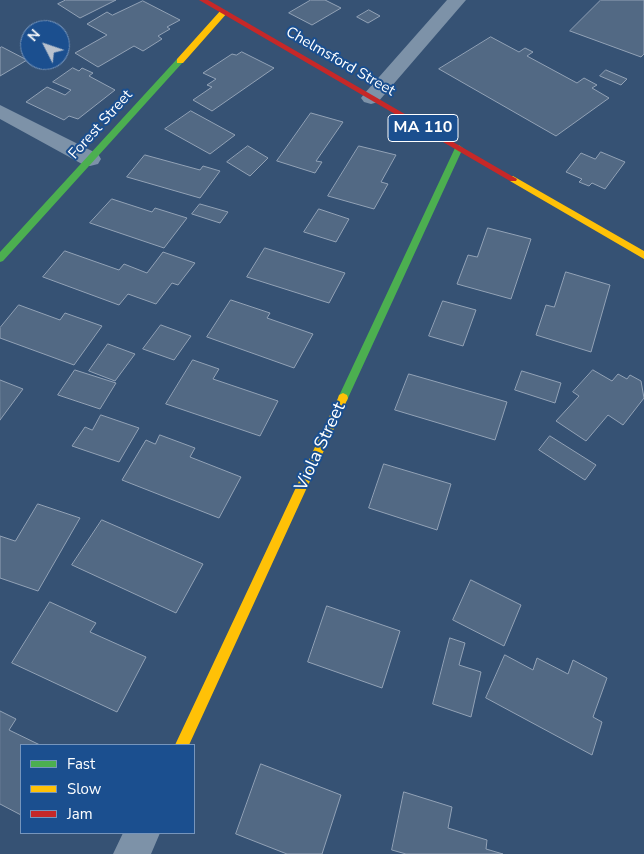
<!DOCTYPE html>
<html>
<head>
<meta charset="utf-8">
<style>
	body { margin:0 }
	#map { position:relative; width:644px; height:854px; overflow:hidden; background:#365274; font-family:"Nunito Sans",sans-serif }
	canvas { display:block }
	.legend { position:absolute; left:20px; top:744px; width:175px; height:90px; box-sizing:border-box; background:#1b4f8f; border:1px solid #7695bc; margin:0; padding:6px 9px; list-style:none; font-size:15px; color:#fff }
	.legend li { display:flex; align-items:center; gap:10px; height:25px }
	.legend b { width:25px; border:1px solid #7695bc }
	.north { position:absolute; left:20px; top:20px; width:50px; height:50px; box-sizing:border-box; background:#1b4f8f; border:1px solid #7695bc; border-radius:50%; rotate:311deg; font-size:14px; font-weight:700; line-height:20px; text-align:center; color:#fff }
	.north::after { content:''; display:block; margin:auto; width:18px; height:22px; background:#b9c2ce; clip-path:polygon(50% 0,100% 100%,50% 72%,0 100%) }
</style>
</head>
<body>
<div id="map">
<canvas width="644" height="854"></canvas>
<ul class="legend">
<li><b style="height:6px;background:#4caf50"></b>Fast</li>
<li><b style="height:6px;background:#ffc107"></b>Slow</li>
<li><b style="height:6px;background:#c62828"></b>Jam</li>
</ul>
<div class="north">N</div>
</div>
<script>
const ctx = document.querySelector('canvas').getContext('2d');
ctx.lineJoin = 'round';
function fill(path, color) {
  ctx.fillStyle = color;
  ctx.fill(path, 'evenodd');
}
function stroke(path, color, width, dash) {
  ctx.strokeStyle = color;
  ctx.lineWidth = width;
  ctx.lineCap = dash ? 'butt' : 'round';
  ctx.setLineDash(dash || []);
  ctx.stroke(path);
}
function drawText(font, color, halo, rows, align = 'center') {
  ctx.font = font + ' "Nunito Sans",sans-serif';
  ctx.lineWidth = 4;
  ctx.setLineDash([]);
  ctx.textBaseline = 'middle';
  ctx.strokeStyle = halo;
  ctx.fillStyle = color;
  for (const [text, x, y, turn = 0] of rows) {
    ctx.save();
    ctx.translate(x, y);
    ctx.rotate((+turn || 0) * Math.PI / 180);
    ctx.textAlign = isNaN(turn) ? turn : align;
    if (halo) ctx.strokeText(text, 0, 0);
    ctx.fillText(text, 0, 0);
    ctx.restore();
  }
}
const building = new Path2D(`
	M 66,0 L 116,0 L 80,18 L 58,4 Z
	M 311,0 L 325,0 L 341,8 L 312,25 L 289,13 Z
	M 601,0 L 644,0 L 644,54 L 641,57 L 570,31 Z
	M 143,1 L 180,20 L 167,27 L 170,29 L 158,36 L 162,39 L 143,51 L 134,46 L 98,67 L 75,53 L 107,35 L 87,24 L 107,12 L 112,15 Z
	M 369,10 L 380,16 L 368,23 L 357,17 Z
	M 491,37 L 519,52 L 525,48 L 533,52 L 527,56 L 577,83 L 584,78 L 597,85 L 592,88 L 609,98 L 556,136 L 439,69 Z
	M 2,47 L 27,60 L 0,76 L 0,48 Z
	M 242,52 L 274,68 L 212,111 L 193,100 L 212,87 L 207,85 L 216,79 L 203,73 L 232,54 L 236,55 Z
	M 35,60 L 55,60 L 43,68 L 32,61 Z
	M 73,68 L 79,71 L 82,68 L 93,73 L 89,76 L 115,90 L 78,119 L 69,116 L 64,120 L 26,102 L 47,87 L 65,95 L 71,90 L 53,82 Z
	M 606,70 L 627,79 L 621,85 L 600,76 Z
	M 191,111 L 235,135 L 210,154 L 165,129 Z
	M 311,113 L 343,122 L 316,161 L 322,162 L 315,173 L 277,161 Z
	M 248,146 L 268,158 L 250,176 L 227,162 Z
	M 359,146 L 396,155 L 381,182 L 388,184 L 374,209 L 328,196 Z
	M 601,152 L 625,162 L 605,189 L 592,183 L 589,186 L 579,182 L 582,179 L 566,172 L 581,153 L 595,159 Z
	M 145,155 L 200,170 L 203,166 L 220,171 L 200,198 L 127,177 Z
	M 112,199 L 152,212 L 155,208 L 187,218 L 164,248 L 90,223 Z
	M 200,204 L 228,212 L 220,223 L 192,214 Z
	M 319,209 L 349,219 L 336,242 L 304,232 Z
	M 488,228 L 531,239 L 511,299 L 457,284 L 468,255 L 477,257 Z
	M 265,248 L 345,273 L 329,303 L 247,277 Z
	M 65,251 L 119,270 L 124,264 L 147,273 L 163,252 L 195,263 L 178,285 L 172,283 L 156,304 L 128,294 L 119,305 L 43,277 Z
	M 566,272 L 610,285 L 591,352 L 536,335 L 546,305 L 554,307 Z
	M 231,300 L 270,313 L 267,318 L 313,334 L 294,368 L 207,337 Z
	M 443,301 L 476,310 L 463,346 L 429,336 Z
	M 19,305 L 60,320 L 65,313 L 102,326 L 74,365 L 0,338 L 0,328 Z
	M 161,325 L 191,336 L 174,360 L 143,349 Z
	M 108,344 L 135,354 L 115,381 L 89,371 Z
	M 193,360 L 219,369 L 213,379 L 278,401 L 260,436 L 166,404 Z
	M 75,370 L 116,383 L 100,409 L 58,395 Z
	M 593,370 L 612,381 L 618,374 L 627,379 L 630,375 L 641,381 L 644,398 L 623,425 L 608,415 L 586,441 L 556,421 L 579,396 L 573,392 Z
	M 522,371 L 561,383 L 555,403 L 515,390 Z
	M 409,374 L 507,402 L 495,440 L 395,410 Z
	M 0,380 L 23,389 L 0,420 Z
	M 101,415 L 139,428 L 119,462 L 72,446 L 85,427 L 92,430 Z
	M 160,435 L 195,448 L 190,457 L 241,477 L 219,518 L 122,480 L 146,440 L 155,444 Z
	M 550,436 L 596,465 L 585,480 L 539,450 Z
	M 384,464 L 451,484 L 437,530 L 369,508 Z
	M 38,504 L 80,518 L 38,591 L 0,578 L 0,536 L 15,541 Z
	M 102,520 L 203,564 L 176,613 L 72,565 Z
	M 471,580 L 521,605 L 504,646 L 453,620 Z
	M 50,602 L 96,623 L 90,632 L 146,657 L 117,712 L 12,663 Z
	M 327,606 L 400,631 L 382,688 L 308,662 Z
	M 450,638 L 465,643 L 459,665 L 481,672 L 471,717 L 433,704 Z
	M 505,655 L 533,670 L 537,658 L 568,674 L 573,660 L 607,678 L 593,717 L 602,722 L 592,755 L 486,698 Z
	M 0,711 L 16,719 L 9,730 L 40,745 L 21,745 L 21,815 L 0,804 Z
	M 261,764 L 341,795 L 322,854 L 287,854 L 236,834 Z
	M 404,792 L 452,807 L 448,828 L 487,840 L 486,849 L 503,854 L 406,854 L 392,850 Z`);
const street = new Path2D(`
	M 447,0 L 466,0 L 378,102 L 371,104 L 364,102 L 361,98 L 364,94 Z
	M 0,105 L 98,154 L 101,159 L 98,164 L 90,166 L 82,164 L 0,119 Z
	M 123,833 L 160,833 L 151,854 L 113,854 Z`);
const fast = new Path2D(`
	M 177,59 L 184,61 L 3,261 L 0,262 L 0,252 Z
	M 459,145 L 463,148 L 348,398 L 347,401 L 339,401 L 338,398 L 455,148 Z`);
const slow = new Path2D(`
	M 221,10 L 228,12 L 183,63 L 177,63 L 177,59 Z
	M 513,176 L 644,251 L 644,259 L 510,181 L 510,177 Z
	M 343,393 L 347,395 L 348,398 L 189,745 L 175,745 L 338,398 L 339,395 Z`);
const jam = new Path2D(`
	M 199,0 L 208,0 L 517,179 L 516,181 L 510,181 Z`);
const farStreetnames = [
	["Chelmsford Street",340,62,30],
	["Forest Street",101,125,-48]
];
const shields = [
	[423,128,70]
];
const shieldNames = [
	["MA 110",423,128]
];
const streetNames = [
	["Viola Street",321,447,-65]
];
fill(building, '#526984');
stroke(building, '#92a2b6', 1);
fill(street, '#7d92a8');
fill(fast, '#4caf50');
fill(slow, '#ffc107');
fill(jam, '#c62828');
drawText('15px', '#fff', '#1b4f8f', farStreetnames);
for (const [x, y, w] of shields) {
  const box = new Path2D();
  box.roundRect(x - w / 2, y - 13.5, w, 27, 4);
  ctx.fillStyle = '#1b4f8f';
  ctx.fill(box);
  stroke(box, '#fff', 1);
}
drawText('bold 16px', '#fff', null, shieldNames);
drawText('18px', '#fff', '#1b4f8f', streetNames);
</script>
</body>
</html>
